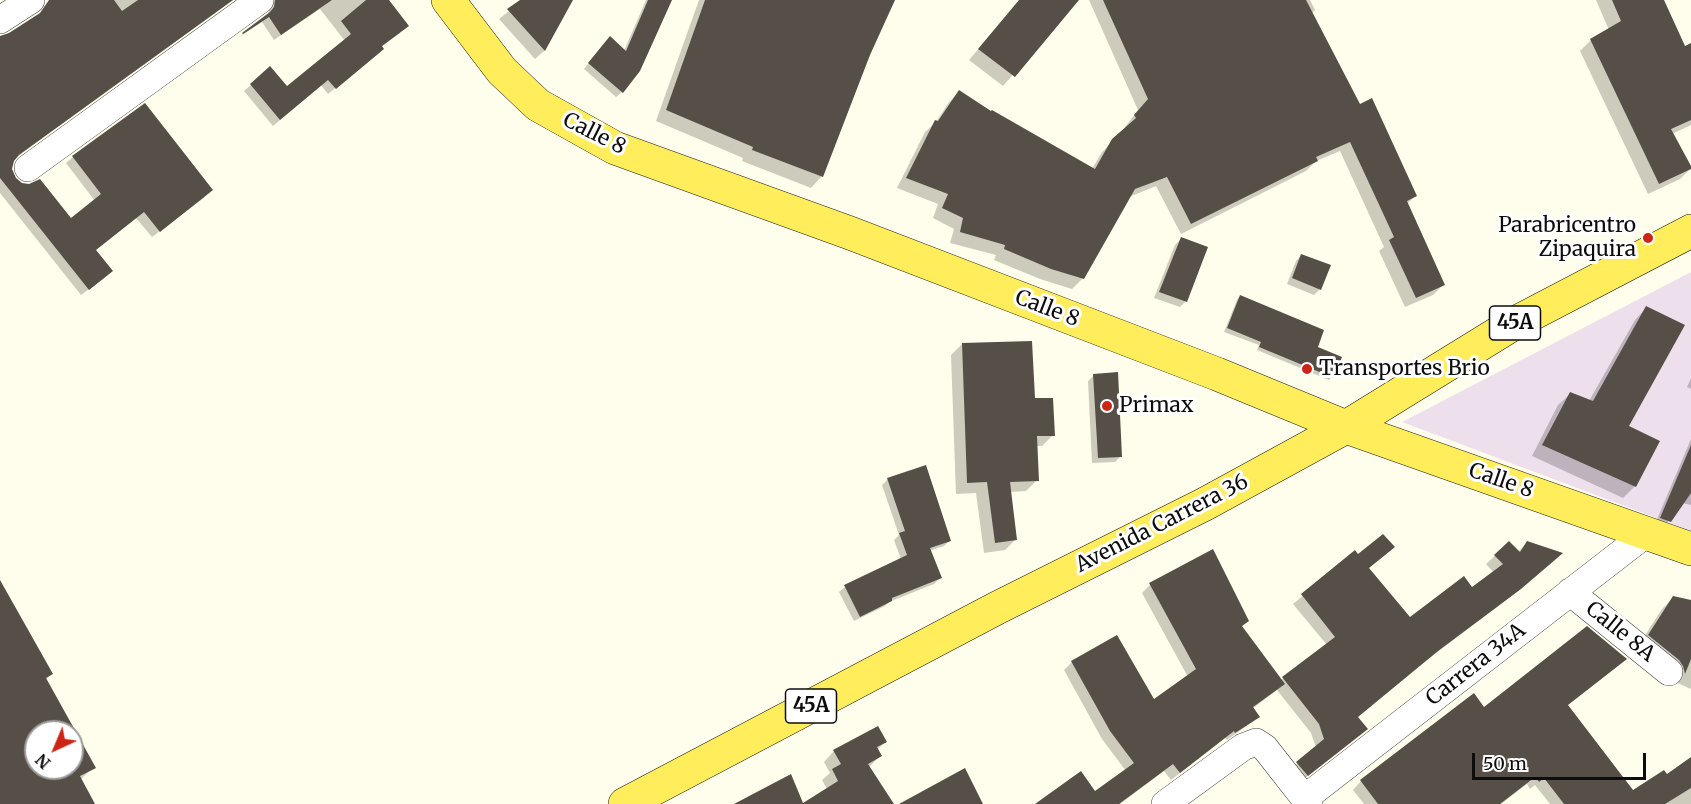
<!DOCTYPE html>
<html>
<head>
<meta charset="utf-8">
<style>
	body { margin:0 }
	#map { position:relative; width:1691px; height:804px; overflow:hidden; background:#fffeec; font-family:Merriweather,serif }
	canvas { display:block }
	.north { position:absolute; left:24px; top:720px; width:60px; height:60px; box-sizing:border-box; background:#fff; border:2px solid #9e9e9e; border-radius:50%; rotate:224deg; font-size:16px; font-weight:700; line-height:24px; text-align:center; color:#0d0d0d }
	.north::after { content:''; display:block; margin:auto; width:21px; height:27px; background:#cc2515; clip-path:polygon(50% 0,100% 100%,50% 72%,0 100%) }
	.scale { position:absolute; left:1472px; top:753px; width:174px; height:27px; box-sizing:border-box; border:3px solid #0d0d0d; border-top:0; padding-left:8px; font-size:18px; line-height:21px; white-space:nowrap; color:#0d0d0d; -webkit-text-stroke:4px #fff; paint-order:stroke }
</style>
</head>
<body>
<div id="map">
<canvas width="1691" height="804"></canvas>
<div class="north">N</div>
<div class="scale">50 m</div>
</div>
<script>
const ctx = document.querySelector('canvas').getContext('2d');
ctx.lineJoin = 'round';
function fill(path, color) {
  ctx.fillStyle = color;
  ctx.fill(path, 'evenodd');
}
function stroke(path, color, width, dash) {
  ctx.strokeStyle = color;
  ctx.lineWidth = width;
  ctx.lineCap = dash ? 'butt' : 'round';
  ctx.setLineDash(dash || []);
  ctx.stroke(path);
}
function drawText(font, color, halo, rows, align = 'center') {
  ctx.font = font + ' Merriweather,serif';
  ctx.lineWidth = 6;
  ctx.setLineDash([]);
  ctx.textBaseline = 'middle';
  ctx.strokeStyle = halo;
  ctx.fillStyle = color;
  for (const [text, x, y, turn = 0] of rows) {
    ctx.save();
    ctx.translate(x, y);
    ctx.rotate((+turn || 0) * Math.PI / 180);
    ctx.textAlign = isNaN(turn) ? turn : align;
    if (halo) ctx.strokeText(text, 0, 0);
    ctx.fillText(text, 0, 0);
    ctx.restore();
  }
}
const industrial = new Path2D(`
	M 1691,272 L 1691,531 L 1402,422 Z`);
const shadow = new Path2D(`
	M 64,0 L 233,0 L 13,159 L 11,169 L 14,179 L 71,220 L 95,201 L 66,163 L 73,157 L 205,197 L 152,237 L 136,218 L 94,251 L 104,278 L 81,295 L 0,193 L 0,36 L 9,35 L 37,17 L 44,8 Z
	M 267,0 L 386,0 L 400,33 L 381,47 L 376,55 L 328,94 L 321,85 L 273,126 L 244,91 L 270,68 L 287,89 L 345,41 L 320,9 L 274,40 L 262,22 L 238,38 L 268,14 L 270,5 Z
	M 523,0 L 566,0 L 569,4 L 544,51 L 535,59 L 499,19 Z
	M 646,0 L 670,0 L 622,92 L 616,97 L 584,69 L 604,44 L 624,51 Z
	M 699,0 L 895,0 L 868,55 L 822,176 L 811,188 L 742,161 L 743,158 L 656,121 Z
	M 1020,0 L 1077,0 L 1003,86 L 969,60 Z
	M 1089,0 L 1310,0 L 1315,10 L 1311,14 L 1359,106 L 1415,196 L 1407,204 L 1444,284 L 1433,295 L 1405,307 L 1379,251 L 1384,247 L 1340,151 L 1316,161 L 1306,171 L 1181,234 L 1156,186 L 1129,197 L 1083,278 L 1072,289 L 1040,279 L 994,260 L 996,255 L 950,243 L 954,229 L 933,218 L 938,204 L 897,188 L 925,132 L 936,122 L 949,102 L 959,92 L 991,113 L 1092,169 L 1102,152 L 1126,129 L 1125,127 L 1138,110 Z
	M 1596,0 L 1662,0 L 1684,48 L 1691,45 L 1691,125 L 1672,134 L 1691,168 L 1680,179 L 1648,194 L 1580,51 L 1591,40 L 1609,30 Z
	M 1181,239 L 1186,301 L 1180,307 L 1154,298 L 1175,245 Z
	M 1301,256 L 1320,289 L 1314,295 L 1287,284 L 1296,261 Z
	M 1240,296 L 1316,347 L 1332,377 L 1329,380 L 1257,350 L 1259,345 L 1224,332 L 1237,300 Z
	M 1646,308 L 1626,427 L 1635,486 L 1623,498 L 1532,456 L 1558,405 L 1570,394 L 1589,401 L 1635,320 Z
	M 962,344 L 1033,400 L 1053,435 L 1042,446 L 1036,446 L 1037,480 L 1026,491 L 1009,492 L 1016,539 L 1005,550 L 984,553 L 976,493 L 956,494 L 951,355 Z
	M 1094,375 L 1121,456 L 1115,462 L 1092,463 L 1088,381 Z
	M 1691,378 L 1691,389 L 1687,387 Z
	M 1691,439 L 1691,505 L 1682,503 L 1664,527 L 1655,524 Z
	M 888,479 L 950,540 L 944,546 L 929,551 L 940,578 L 934,584 L 889,602 L 885,606 L 854,621 L 839,592 L 845,587 L 901,559 L 894,540 L 899,535 L 882,485 Z
	M 1528,542 L 1553,561 L 1510,597 L 1427,660 L 1357,717 L 1357,737 L 1299,783 L 1289,771 L 1316,747 L 1311,733 L 1277,690 L 1252,709 L 1258,716 L 1249,724 L 1227,740 L 1225,738 L 1171,780 L 1164,771 L 1120,804 L 1038,804 L 1095,793 L 1126,771 L 1102,739 L 1064,670 L 1072,662 L 1153,702 L 1188,677 L 1142,593 L 1150,585 L 1247,621 L 1241,627 L 1281,680 L 1327,645 L 1293,604 L 1355,552 L 1410,619 L 1472,589 L 1494,573 L 1486,564 L 1509,543 L 1518,552 Z
	M 0,582 L 51,674 L 46,680 L 94,767 L 80,780 L 94,804 L 0,804 ZM 36,732 L 72,732 L 72,768 L 36,768 Z
	M 1673,598 L 1691,602 L 1691,689 L 1673,681 L 1638,646 L 1662,609 Z
	M 1567,706 L 1632,792 L 1667,776 L 1691,759 L 1691,804 L 1550,804 L 1535,785 L 1530,789 L 1527,784 L 1501,804 L 1364,804 L 1353,790 L 1361,781 L 1484,709 Z
	M 885,742 L 877,750 L 880,756 L 869,767 L 892,804 L 804,804 L 827,789 L 822,780 L 830,773 L 824,762 L 834,751 Z`);
const building = new Path2D(`
	M 49,0 L 114,0 L 122,11 L 138,0 L 233,0 L 19,155 L 14,161 L 12,169 L 16,178 L 22,183 L 29,184 L 40,179 L 71,218 L 101,194 L 72,156 L 145,103 L 213,190 L 160,232 L 144,212 L 96,250 L 113,271 L 89,290 L 0,178 L 0,36 L 9,33 L 40,13 Z
	M 275,0 L 332,0 L 281,35 L 269,17 L 243,34 L 242,33 L 270,12 L 274,7 Z
	M 366,0 L 389,0 L 409,26 L 382,46 L 384,49 L 336,89 L 328,80 L 280,120 L 250,84 L 270,66 L 287,86 L 351,34 L 341,21 Z
	M 520,0 L 573,0 L 545,51 L 507,9 Z
	M 648,0 L 672,0 L 640,71 L 623,93 L 588,63 L 610,36 L 626,51 Z
	M 705,0 L 895,0 L 870,55 L 823,177 L 752,150 L 753,147 L 666,110 Z
	M 1019,0 L 1079,0 L 1015,77 L 978,49 Z
	M 1103,0 L 1306,0 L 1360,104 L 1372,98 L 1417,196 L 1407,201 L 1445,285 L 1416,298 L 1389,240 L 1394,237 L 1350,142 L 1316,157 L 1318,161 L 1191,224 L 1167,177 L 1135,189 L 1084,279 L 1051,269 L 1004,249 L 1005,245 L 960,232 L 963,218 L 942,208 L 948,194 L 906,178 L 935,120 L 938,121 L 959,90 L 991,111 L 992,110 L 1095,169 L 1112,139 L 1136,118 L 1134,115 L 1148,99 Z
	M 1612,0 L 1664,0 L 1685,46 L 1691,43 L 1691,120 L 1671,129 L 1691,166 L 1691,169 L 1659,184 L 1590,39 L 1621,21 Z
	M 1181,237 L 1208,247 L 1187,302 L 1159,292 Z
	M 1301,254 L 1331,265 L 1321,290 L 1292,278 Z
	M 1240,295 L 1324,330 L 1318,347 L 1342,357 L 1334,378 L 1259,347 L 1261,342 L 1227,328 Z
	M 1646,306 L 1685,325 L 1629,426 L 1660,441 L 1636,487 L 1542,445 L 1570,392 L 1593,401 Z
	M 1032,341 L 1035,398 L 1053,398 L 1055,436 L 1037,436 L 1039,481 L 1010,482 L 1017,540 L 995,543 L 987,482 L 967,483 L 962,343 Z
	M 1118,372 L 1122,457 L 1098,458 L 1093,374 Z
	M 1691,445 L 1691,493 L 1671,522 L 1660,518 Z
	M 926,465 L 951,541 L 930,548 L 942,578 L 892,598 L 892,601 L 860,617 L 844,585 L 907,555 L 899,533 L 905,531 L 887,478 Z
	M 1383,534 L 1395,547 L 1369,568 L 1410,617 L 1464,576 L 1472,587 L 1503,564 L 1494,555 L 1509,541 L 1520,552 L 1527,541 L 1563,553 L 1521,589 L 1438,651 L 1358,717 L 1368,729 L 1308,776 L 1296,762 L 1324,739 L 1319,724 L 1282,677 L 1335,637 L 1301,594 L 1355,550 L 1358,554 Z
	M 1213,549 L 1249,621 L 1242,626 L 1285,684 L 1253,707 L 1260,717 L 1235,733 L 1234,731 L 1180,773 L 1173,764 L 1119,804 L 1035,804 L 1081,771 L 1095,791 L 1134,763 L 1110,731 L 1071,661 L 1117,635 L 1154,699 L 1196,669 L 1149,583 Z
	M 0,580 L 53,674 L 46,678 L 96,768 L 80,776 L 95,804 L 0,804 ZM 36,732 L 72,732 L 72,768 L 36,768 Z
	M 1673,596 L 1691,600 L 1691,659 L 1685,674 L 1683,666 L 1679,660 L 1648,635 Z
	M 1587,626 L 1627,659 L 1568,705 L 1633,790 L 1664,770 L 1667,774 L 1691,757 L 1691,788 L 1665,804 L 1564,804 L 1544,778 L 1539,782 L 1535,777 L 1500,804 L 1378,804 L 1360,780 L 1474,693 L 1484,707 Z
	M 878,726 L 887,742 L 877,747 L 882,756 L 868,764 L 894,804 L 734,804 L 791,774 L 803,803 L 838,781 L 832,769 L 841,764 L 833,750 Z
	M 965,768 L 983,804 L 899,804 Z`);
const minor = new Path2D(`
	M 0,20 L 31,0
	M 28,168 L 260,0
	M 1570,592 L 1669,672
	M 1305,798 L 1647,533
	M 1165,804 L 1243,747 L 1256,742 L 1265,748 L 1309,804`);
const major = new Path2D(`
	M 448,0 L 502,71 L 538,105 L 615,148 L 850,233 L 1217,374 L 1346,427 L 1691,549
	M 625,804 L 997,608 L 1205,504 L 1346,427 L 1513,324 L 1691,231`);
const markers = [
	[1648,238,6,"#cc2515"],
	[1307,369,6,"#cc2515"],
	[1107,406,6,"#cc2515"]
];
const shields = [
	[1515,323,51],
	[811,706,51]
];
const shieldNames = [
	["45A",1515,323],
	["45A",811,706]
];
const streetNames = [
	["Calle 8",594,134,27],
	["Calle 8",1047,309,21],
	["Calle 8",1501,481,19],
	["Avenida Carrera 36",1162,524,-27],
	["Calle 8A",1620,632,39],
	["Carrera 34A",1476,665,-38]
];
const poiNames = [
	["Parabricentro",1636,226,"right"],
	["Zipaquira",1636,250,"right"],
	["Transportes Brio",1319,369],
	["Primax",1119,406]
];
fill(industrial, '#ede0ec');
fill(shadow, '#0003');
fill(building, '#564f48');
stroke(minor, '#404040', 28);
stroke(major, '#1e1e1e', 34);
stroke(minor, '#fff', 27);
stroke(major, '#ffed5c', 33);
for (const [x, y, r, color] of markers) {
  const dot = new Path2D();
  dot.arc(x, y, r, 0, 2 * Math.PI);
  ctx.fillStyle = color;
  ctx.fill(dot);
  stroke(dot, '#fff', 2);
}
for (const [x, y, w] of shields) {
  const box = new Path2D();
  box.roundRect(x - w / 2, y - 17, w, 34, 4.5);
  ctx.fillStyle = '#fff';
  ctx.fill(box);
  stroke(box, '#0d0d0d', 1.5);
}
drawText('bold 20px', '#0d0d0d', null, shieldNames);
drawText('21px', '#0d0d0d', '#fff', streetNames);
drawText('21px', '#0d0d0d', '#fff', poiNames, 'left');
</script>
</body>
</html>
